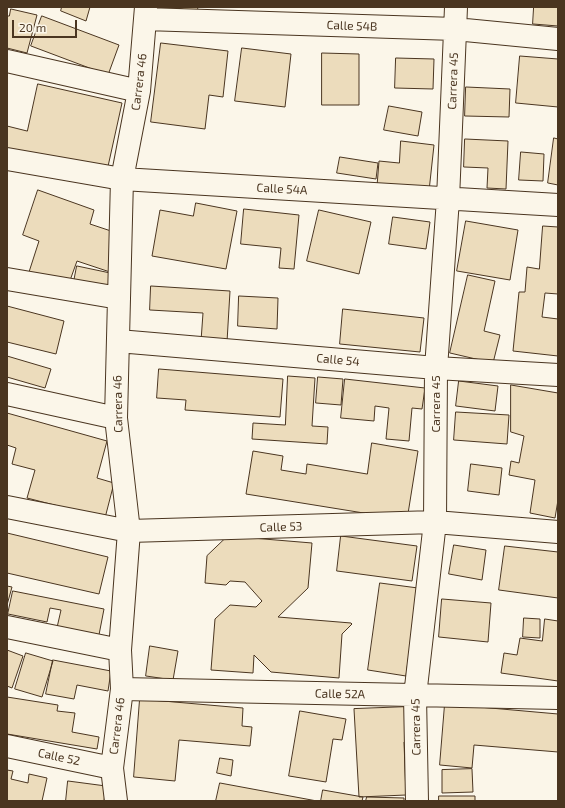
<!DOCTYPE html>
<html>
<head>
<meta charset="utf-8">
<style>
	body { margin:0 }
	#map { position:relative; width:565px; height:808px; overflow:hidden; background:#fbf6e9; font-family:"Exo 2",sans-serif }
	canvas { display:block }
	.frame { position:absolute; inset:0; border:8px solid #4a3520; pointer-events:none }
	.scale { position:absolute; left:12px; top:20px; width:65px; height:18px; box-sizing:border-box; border:2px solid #4a3520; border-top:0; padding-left:5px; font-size:12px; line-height:14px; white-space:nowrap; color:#4a3520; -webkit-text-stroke:3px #fbf6e9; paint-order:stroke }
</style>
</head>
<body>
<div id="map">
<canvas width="565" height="808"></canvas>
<div class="frame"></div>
<div class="scale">20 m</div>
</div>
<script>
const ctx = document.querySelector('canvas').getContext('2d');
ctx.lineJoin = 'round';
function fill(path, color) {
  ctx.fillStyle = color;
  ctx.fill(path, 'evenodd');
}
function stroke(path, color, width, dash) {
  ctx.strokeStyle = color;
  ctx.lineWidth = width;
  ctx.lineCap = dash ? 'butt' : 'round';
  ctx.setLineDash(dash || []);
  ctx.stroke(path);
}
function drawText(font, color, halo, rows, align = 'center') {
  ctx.font = font + ' "Exo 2",sans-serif';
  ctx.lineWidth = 3;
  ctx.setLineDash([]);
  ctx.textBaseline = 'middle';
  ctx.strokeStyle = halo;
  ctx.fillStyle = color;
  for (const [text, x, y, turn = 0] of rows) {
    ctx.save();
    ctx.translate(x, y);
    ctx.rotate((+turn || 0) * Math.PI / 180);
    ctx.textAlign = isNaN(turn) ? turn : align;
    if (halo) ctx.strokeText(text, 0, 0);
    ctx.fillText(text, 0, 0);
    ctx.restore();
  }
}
const building = new Path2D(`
	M 62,7 L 90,7 L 86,21 L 61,11 Z
	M 173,7 L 198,7 L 197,12 Z
	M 534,7 L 558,7 L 558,26 L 533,24 Z
	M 11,9 L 37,15 L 27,53 L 7,48 L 7,16 L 9,16 Z
	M 42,16 L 119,45 L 108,75 L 31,46 Z
	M 161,43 L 228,51 L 223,97 L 209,95 L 205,129 L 151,122 Z
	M 242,48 L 291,54 L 285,107 L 235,101 Z
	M 322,53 L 359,54 L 359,105 L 322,105 Z
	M 520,56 L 558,59 L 558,107 L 516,103 Z
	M 396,58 L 434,59 L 433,89 L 395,88 Z
	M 38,84 L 122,103 L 105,180 L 7,158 L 7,126 L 27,131 Z
	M 466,87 L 510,89 L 509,117 L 465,116 Z
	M 389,106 L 422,112 L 418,136 L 384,130 Z
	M 554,138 L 558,139 L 558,185 L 548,183 Z
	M 465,139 L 508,141 L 506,189 L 487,188 L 488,168 L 464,167 Z
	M 401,141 L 434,145 L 429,191 L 377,186 L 379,161 L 399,163 Z
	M 521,152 L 544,154 L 543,181 L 519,180 Z
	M 340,157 L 378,163 L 376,179 L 337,173 Z
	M 38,190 L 94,210 L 90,224 L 123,235 L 110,272 L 77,261 L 68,286 L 29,272 L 39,241 L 23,235 Z
	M 196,203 L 237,211 L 226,269 L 152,256 L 160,210 L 193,216 Z
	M 244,209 L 299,215 L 294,269 L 279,268 L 281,248 L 241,244 Z
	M 319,210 L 371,222 L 359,274 L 307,261 Z
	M 393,217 L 430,222 L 426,249 L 389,244 Z
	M 466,221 L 518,230 L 510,280 L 457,271 Z
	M 543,226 L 558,227 L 558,294 L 545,293 L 542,317 L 558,319 L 558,356 L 513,351 L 519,292 L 525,292 L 527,267 L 539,269 Z
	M 77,266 L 115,274 L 109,300 L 72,292 Z
	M 468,275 L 495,281 L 484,331 L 500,335 L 493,363 L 450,353 Z
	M 151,286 L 230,291 L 227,342 L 201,341 L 203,313 L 150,310 Z
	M 239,296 L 278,298 L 277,329 L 238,326 Z
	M 7,306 L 64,321 L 56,354 L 7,342 Z
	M 343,309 L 424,318 L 420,352 L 340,344 Z
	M 7,356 L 51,369 L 45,388 L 7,377 Z
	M 159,369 L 283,379 L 280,417 L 185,410 L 186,400 L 157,398 Z
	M 288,376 L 315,378 L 312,426 L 328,427 L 327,444 L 252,439 L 253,423 L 285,425 Z
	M 318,377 L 343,379 L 341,405 L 316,403 Z
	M 345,379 L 425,388 L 422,409 L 412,408 L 409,441 L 386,439 L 389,408 L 375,406 L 374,421 L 341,418 Z
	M 459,381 L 498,386 L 495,411 L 456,406 Z
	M 511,385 L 558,393 L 558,500 L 555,518 L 530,513 L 535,480 L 509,475 L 511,461 L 519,463 L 524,436 L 511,432 Z
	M 456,412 L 509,415 L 507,444 L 454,440 Z
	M 7,413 L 107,441 L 97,478 L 114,483 L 105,518 L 27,498 L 35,470 L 12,464 L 16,448 L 7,445 Z
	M 372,443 L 418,451 L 407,520 L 246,494 L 253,451 L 283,456 L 281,470 L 306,474 L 307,464 L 367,474 Z
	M 471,464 L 502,468 L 499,495 L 468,491 Z
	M 7,533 L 108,557 L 99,594 L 7,573 Z
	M 228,536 L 312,543 L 308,588 L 278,617 L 351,623 L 352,624 L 342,634 L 339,678 L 271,672 L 254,655 L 253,673 L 211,670 L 215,619 L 230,605 L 256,607 L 262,601 L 245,582 L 230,581 L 226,585 L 205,583 L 207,556 Z
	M 341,536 L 417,546 L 412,581 L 337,571 Z
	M 454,545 L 486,550 L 482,580 L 449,574 Z
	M 505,546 L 558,552 L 558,598 L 499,590 Z
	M 380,583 L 418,588 L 406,676 L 368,670 Z
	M 7,586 L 12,587 L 7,605 Z
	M 13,591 L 104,609 L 98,640 L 56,632 L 61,610 L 50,608 L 47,622 L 8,614 Z
	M 442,599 L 491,603 L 488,642 L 439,637 Z
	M 524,618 L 540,619 L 540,638 L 523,637 Z
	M 545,619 L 558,621 L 558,681 L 501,673 L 504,653 L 517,655 L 520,638 L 542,641 Z
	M 150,646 L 178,651 L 173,680 L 146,676 Z
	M 7,650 L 23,656 L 12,688 L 7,686 Z
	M 26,653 L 53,661 L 42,697 L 15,689 Z
	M 53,660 L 111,671 L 108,691 L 77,685 L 74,699 L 46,694 Z
	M 7,697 L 58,705 L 57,711 L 75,713 L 72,732 L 99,737 L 97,749 L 7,734 Z
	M 140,699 L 243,708 L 242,726 L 252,727 L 250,746 L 179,740 L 175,781 L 134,777 Z
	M 445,704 L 558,714 L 558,752 L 474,745 L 472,768 L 440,765 Z
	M 407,707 L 409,742 L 404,742 L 406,795 L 359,797 L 354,709 Z
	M 300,711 L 346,719 L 342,740 L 333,739 L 326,782 L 289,776 Z
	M 220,758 L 233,760 L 231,776 L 217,773 Z
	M 472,769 L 473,792 L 442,793 L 442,770 Z
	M 7,770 L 13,771 L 11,779 L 28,783 L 29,774 L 47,778 L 42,801 L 7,801 Z
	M 68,781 L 106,786 L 104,801 L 66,801 Z
	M 220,783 L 317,801 L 216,801 Z
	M 323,790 L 363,797 L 362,801 L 321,801 Z
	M 439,796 L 475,796 L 475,801 L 439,801 Z
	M 367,797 L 404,798 L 404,801 L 366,801 Z`);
const minor = new Path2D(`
	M 145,19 L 455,29 L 558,39
	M 7,61 L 139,91
	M 7,159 L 122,179 L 558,205
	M 7,279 L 119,298
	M 118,341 L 436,368 L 558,375
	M 7,394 L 116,418
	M 7,507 L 129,531 L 435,522 L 558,532
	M 7,627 L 120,650
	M 122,689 L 558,698
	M 7,746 L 112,768
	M 116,801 L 112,768 L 122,689 L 120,650 L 129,531 L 116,418 L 122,179 L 139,91 L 146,7
	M 417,801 L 415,696 L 435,522 L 436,368 L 448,199 L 456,7`);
const streetNames = [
	["Calle 54B",352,26,2],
	["Carrera 45",453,81,-88],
	["Carrera 46",139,82,-83],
	["Calle 54A",282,189,3],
	["Calle 54",338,360,5],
	["Carrera 46",118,404,-91],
	["Carrera 45",436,404,-90],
	["Calle 53",281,527,-2],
	["Calle 52A",340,694,1],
	["Carrera 46",117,726,-83],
	["Carrera 45",416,727,-91],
	["Calle 52",59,757,12]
];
fill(building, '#ecdcbc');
stroke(building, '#4a3520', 1);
stroke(minor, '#4a3520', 24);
stroke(minor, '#fbf6e9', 22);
drawText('12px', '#4a3520', '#fbf6e9', streetNames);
</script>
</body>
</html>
